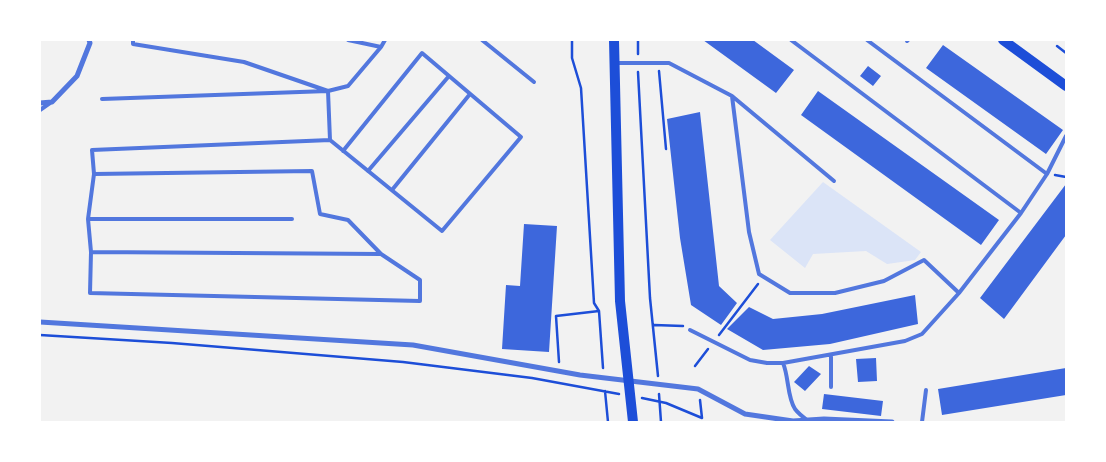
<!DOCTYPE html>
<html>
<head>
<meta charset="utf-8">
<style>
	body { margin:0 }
	#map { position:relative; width:1106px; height:462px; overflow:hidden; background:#f2f2f2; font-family:Montserrat,sans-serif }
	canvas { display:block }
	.frame { position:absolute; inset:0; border:41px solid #fff; pointer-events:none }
</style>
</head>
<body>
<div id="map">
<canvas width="1106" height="462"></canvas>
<div class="frame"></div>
</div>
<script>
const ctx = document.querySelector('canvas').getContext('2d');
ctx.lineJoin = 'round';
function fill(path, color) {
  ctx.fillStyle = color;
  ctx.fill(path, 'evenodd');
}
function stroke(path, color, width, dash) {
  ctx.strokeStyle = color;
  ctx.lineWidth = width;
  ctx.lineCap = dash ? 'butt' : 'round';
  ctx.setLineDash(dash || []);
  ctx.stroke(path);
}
const green = new Path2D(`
	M 823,182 L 921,252 L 915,260 L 887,264 L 866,251 L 813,254 L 805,268 L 770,240 Z`);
const building = new Path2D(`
	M 703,40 L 753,40 L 794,70 L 776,93 Z
	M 943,45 L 1063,130 L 1046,154 L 926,68 Z
	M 868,66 L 881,76 L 873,86 L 860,76 Z
	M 818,91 L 999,220 L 981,245 L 801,115 Z
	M 700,112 L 719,286 L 737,303 L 721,325 L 691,305 L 680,238 L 667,119 Z
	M 1066,184 L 1066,235 L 1004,319 L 980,298 Z
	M 524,224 L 557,226 L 549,352 L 502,349 L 506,285 L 520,286 Z
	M 915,295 L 918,324 L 830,344 L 763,350 L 727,329 L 749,307 L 773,319 L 822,314 Z
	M 876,358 L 877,381 L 858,382 L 856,359 Z
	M 809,366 L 821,374 L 805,391 L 794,382 Z
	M 1066,368 L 1066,395 L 942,415 L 938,389 Z
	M 824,394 L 883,401 L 881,416 L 822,409 Z`);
const path = new Path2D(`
	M 572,40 L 572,58 L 581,88 L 594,303 L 599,311 L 603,368
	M 1057,46 L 1066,53
	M 638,54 L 638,40
	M 659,71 L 666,149
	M 638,72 L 650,298 L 658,376
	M 1055,175 L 1066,177
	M 654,325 L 683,326
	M 40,335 L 172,343 L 403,362 L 532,378 L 619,394
	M 719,335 L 758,284
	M 559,362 L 556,316 L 599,311
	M 695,366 L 708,349
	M 605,391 L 608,422
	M 659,394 L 661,422
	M 642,398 L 666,403 L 702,418 L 700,400`);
const service = new Path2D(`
	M 133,40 L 133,44 L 244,62 L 328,91 L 348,86 L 381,47 L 348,40
	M 482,40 L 534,82
	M 791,40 L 1021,213
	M 867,40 L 1047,174
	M 907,41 L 908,40
	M 381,47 L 385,40
	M 617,63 L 669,63 L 732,96 L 834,181
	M 732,96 L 749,232 L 759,274 L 790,293 L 835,293 L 884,281 L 924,260 L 959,293
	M 102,99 L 328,91 L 330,140 L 442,231 L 521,137 L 422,53 L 343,151
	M 40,110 L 50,103
	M 330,140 L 92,150 L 94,174 L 312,171 L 320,214 L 348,220 L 381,254 L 91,252 L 90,293 L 420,301 L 420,280 L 381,254
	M 368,171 L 449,76
	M 94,174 L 88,219 L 292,219
	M 392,190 L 470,94
	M 88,219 L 91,252
	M 690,330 L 750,360 L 767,363 L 783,363 L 905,341 L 922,334 L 959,293 L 1021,213 L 1047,174 L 1066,136
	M 783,363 C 789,377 787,397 795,409 C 798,413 803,417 807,420
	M 831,387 L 831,355
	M 922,422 L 926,390`);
const minor = new Path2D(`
	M 40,103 L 52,102 L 77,76 L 90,43 L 89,40
	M 40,322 L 413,345 L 580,375 L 698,389 L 745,414 L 793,421 L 824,419 L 892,422`);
const secondary = new Path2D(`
	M 614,40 L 620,301 L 633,422
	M 1003,40 L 1066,86`);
fill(green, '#dbe4f7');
fill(building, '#3d67dc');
stroke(path, '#1d4ed8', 2.5);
stroke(service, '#5277de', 4);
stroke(minor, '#5277de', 5);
stroke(secondary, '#1d4ed8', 10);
</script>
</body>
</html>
